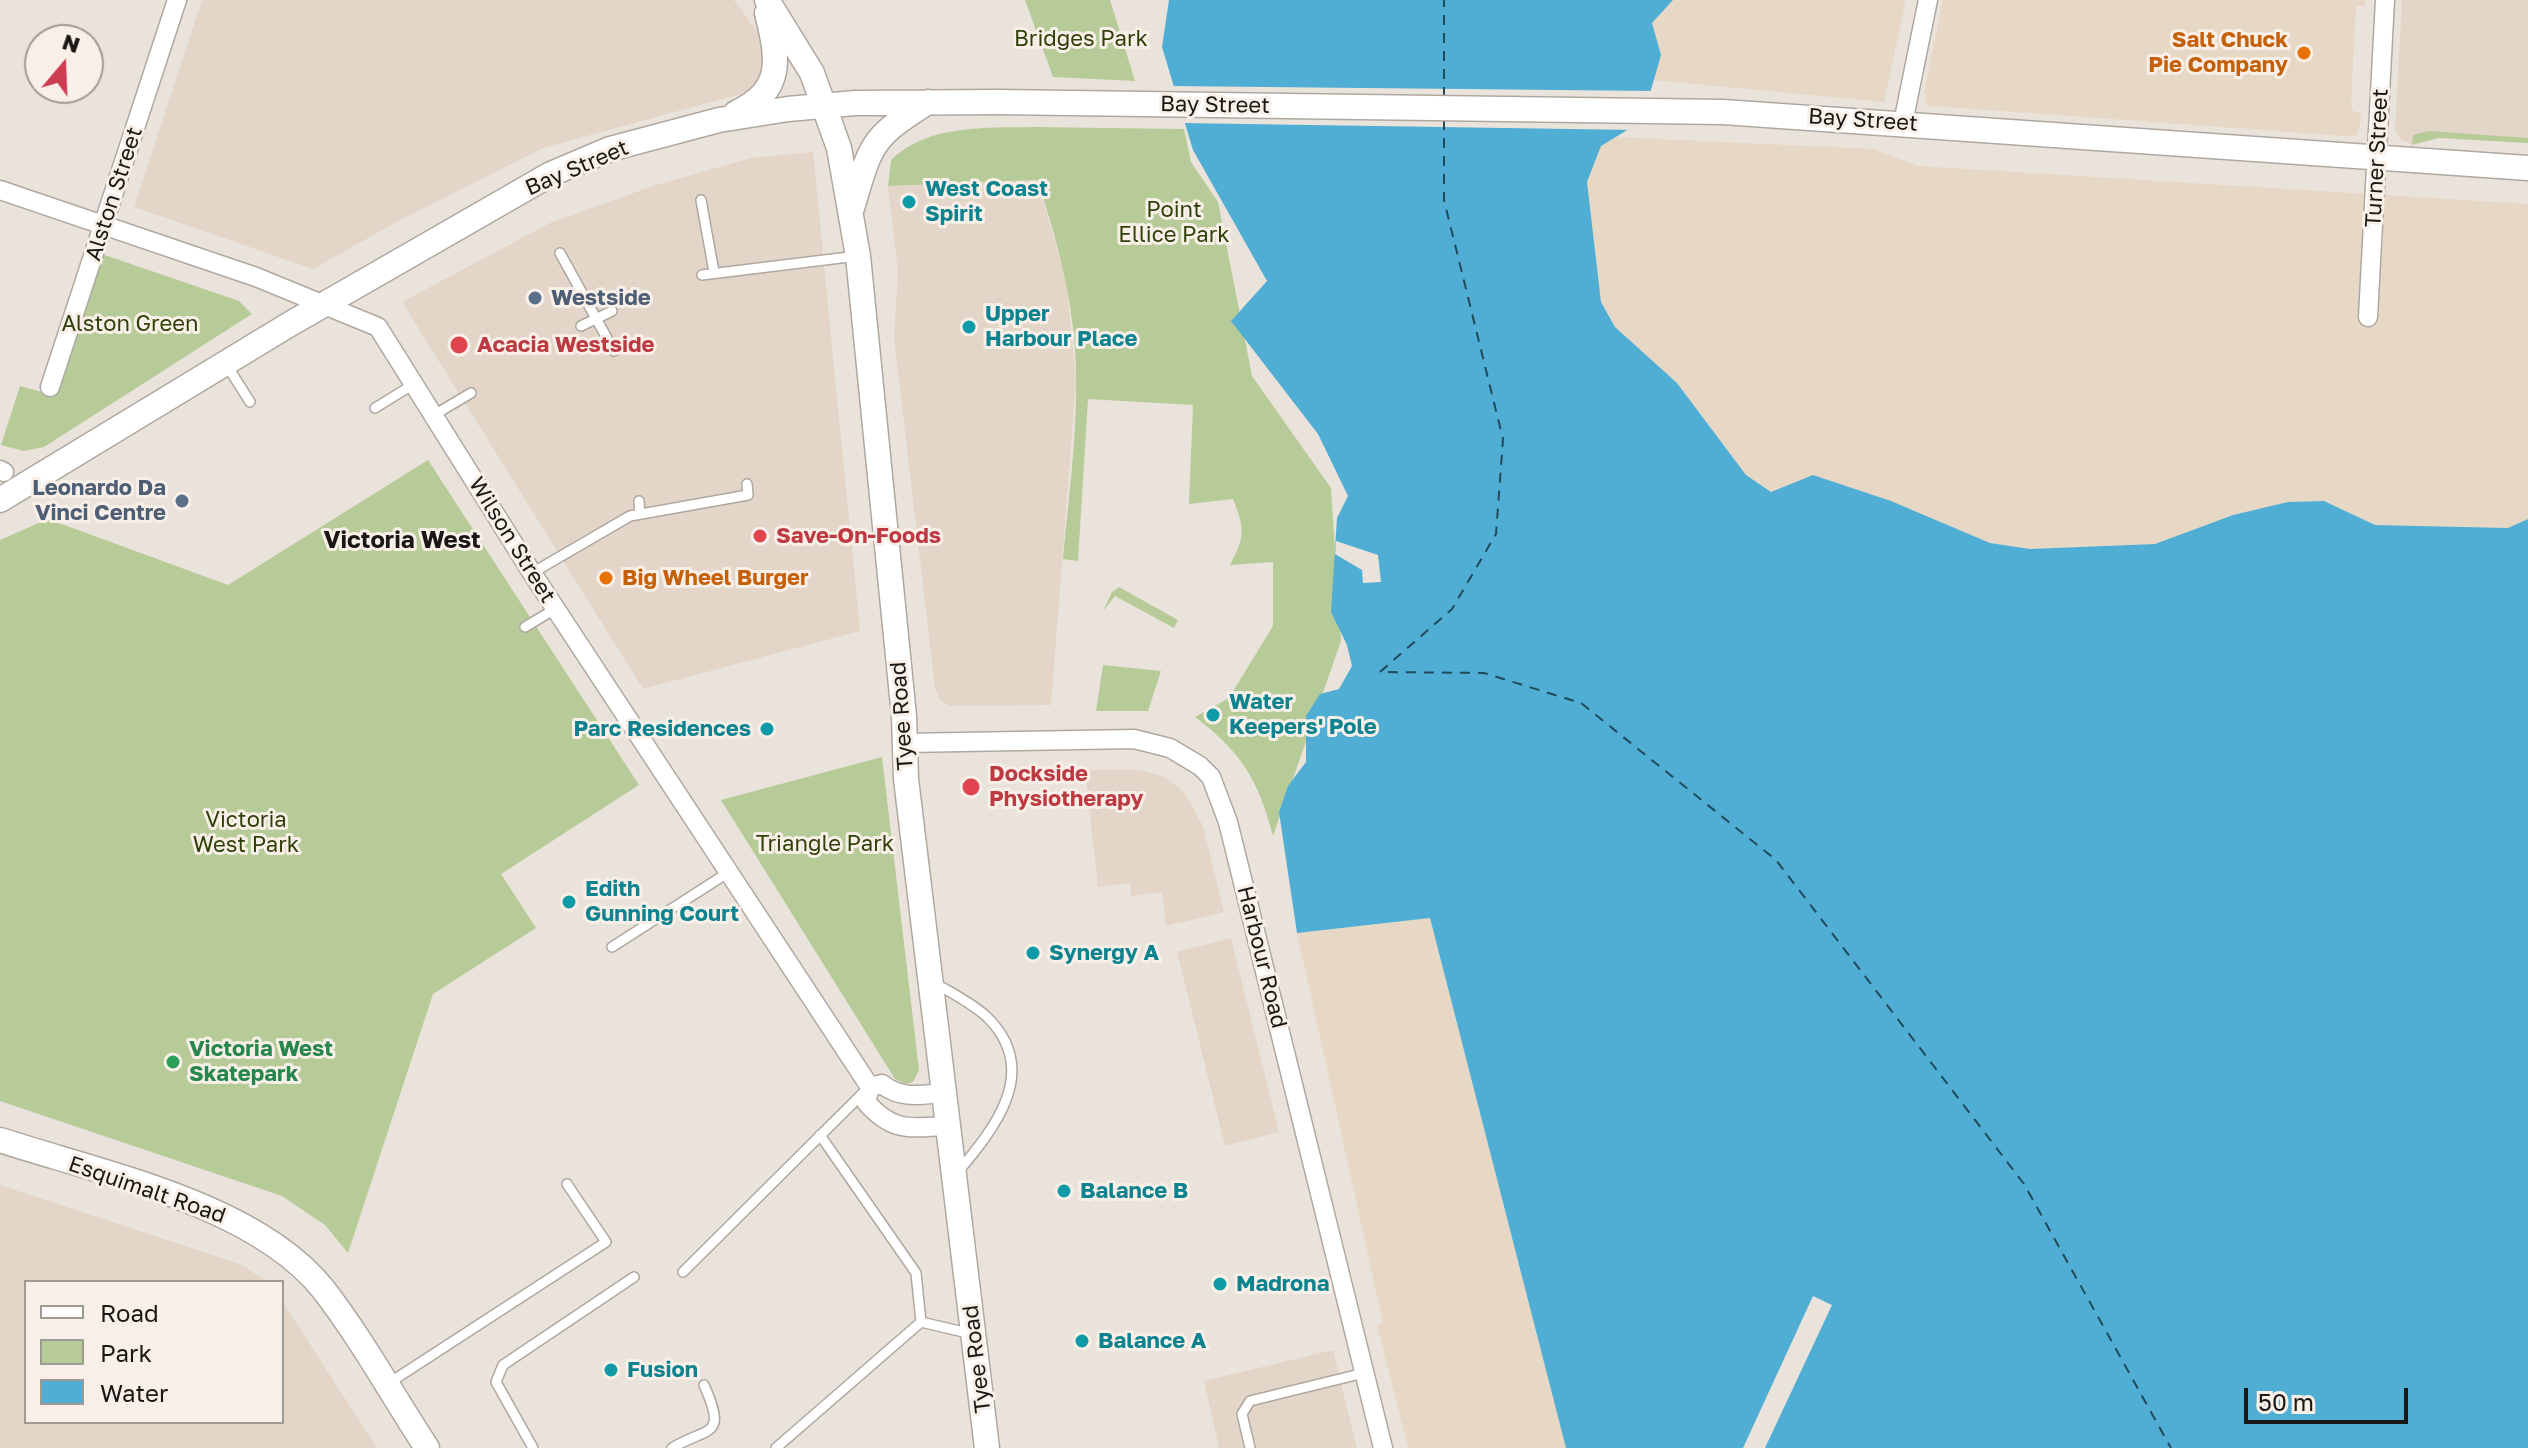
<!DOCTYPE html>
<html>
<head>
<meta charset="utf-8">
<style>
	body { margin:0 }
	#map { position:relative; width:2528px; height:1448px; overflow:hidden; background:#eae3db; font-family:"Golos Text",sans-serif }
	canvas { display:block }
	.legend { position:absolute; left:24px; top:1280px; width:260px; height:144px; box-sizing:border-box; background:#f8f0e8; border:2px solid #9f9a94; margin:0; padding:10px 14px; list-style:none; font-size:24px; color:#1a1815 }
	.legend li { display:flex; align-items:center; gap:16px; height:40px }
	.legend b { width:40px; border:2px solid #9f9a94 }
	.north { position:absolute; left:24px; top:24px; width:80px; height:80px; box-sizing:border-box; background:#f8f0e8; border:2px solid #9f9a94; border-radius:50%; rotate:19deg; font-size:22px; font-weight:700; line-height:32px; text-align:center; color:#1a1815 }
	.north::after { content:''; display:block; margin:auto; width:28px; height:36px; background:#cd3d51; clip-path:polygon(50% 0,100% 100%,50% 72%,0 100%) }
	.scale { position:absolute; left:2244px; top:1388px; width:164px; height:36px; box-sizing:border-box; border:4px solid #1a1815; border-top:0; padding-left:10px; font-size:24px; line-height:28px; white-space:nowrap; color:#1a1815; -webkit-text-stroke:6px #f8f0e8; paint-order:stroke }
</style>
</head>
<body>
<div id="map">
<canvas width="2528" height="1448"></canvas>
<ul class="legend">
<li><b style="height:10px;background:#fff"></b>Road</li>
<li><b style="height:22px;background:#b7cb98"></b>Park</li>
<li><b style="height:22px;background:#50add3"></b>Water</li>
</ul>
<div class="north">N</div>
<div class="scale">50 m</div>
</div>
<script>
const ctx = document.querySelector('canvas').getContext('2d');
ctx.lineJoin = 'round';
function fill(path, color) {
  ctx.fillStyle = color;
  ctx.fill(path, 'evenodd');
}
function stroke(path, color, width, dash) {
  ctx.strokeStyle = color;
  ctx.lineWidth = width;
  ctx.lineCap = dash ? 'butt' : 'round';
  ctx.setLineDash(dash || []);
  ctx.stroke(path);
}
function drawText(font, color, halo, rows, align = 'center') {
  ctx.font = font + ' "Golos Text",sans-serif';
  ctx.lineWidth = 6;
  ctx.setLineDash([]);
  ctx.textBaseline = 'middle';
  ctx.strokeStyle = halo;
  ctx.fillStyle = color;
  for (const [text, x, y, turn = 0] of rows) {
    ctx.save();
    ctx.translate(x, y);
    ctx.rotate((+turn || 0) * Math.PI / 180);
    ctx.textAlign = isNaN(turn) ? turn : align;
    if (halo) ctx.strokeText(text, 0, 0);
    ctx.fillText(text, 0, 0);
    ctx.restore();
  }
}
const built = new Path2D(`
	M 202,0 L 734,0 L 762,38 L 770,67 L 752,91 L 543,148 L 404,218 L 313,269 L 134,207 Z
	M 2402,0 L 2528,0 L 2528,143 L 2439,138 L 2412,145 L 2400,139 L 2395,129 Z
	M 813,152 L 860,631 L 643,689 L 402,302 L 550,223 L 653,186 L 751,158 Z
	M 1037,180 L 1066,279 L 1076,382 L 1051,705 L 949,706 L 940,700 L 935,689 L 894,337 L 898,272 L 888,186 Z
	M 1085,770 L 1141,770 L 1165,777 L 1185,793 L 1203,826 L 1224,912 L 1166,926 L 1162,892 L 1131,896 L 1130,883 L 1098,887 Z
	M 1231,938 L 1279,1132 L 1225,1146 L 1177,952 Z
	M 0,1185 L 240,1264 L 268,1282 L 26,1282 L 26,1422 L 282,1422 L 282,1301 L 377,1448 L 0,1448 Z
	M 1333,1350 L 1357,1448 L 1219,1448 L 1204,1381 Z`);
const industrial = new Path2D(`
	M 1673,0 L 1906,0 L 1884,102 L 1652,80 L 1661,55 L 1652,23 Z
	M 1943,0 L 2366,0 L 2365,6 L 2356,6 L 2351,105 L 2353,111 L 2362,114 L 2358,132 L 2355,136 L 2345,136 L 1931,106 L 1926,103 L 1924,93 Z
	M 1616,137 L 1873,149 L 1919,166 L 2528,204 L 2528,519 L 2508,528 L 2375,525 L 2324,501 L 2288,502 L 2233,515 L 2155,544 L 2030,549 L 1990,543 L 1891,501 L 1813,475 L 1771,492 L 1746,475 L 1677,383 L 1615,327 L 1601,302 L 1587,182 L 1601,146 Z
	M 1430,918 L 1566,1448 L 1408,1448 L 1377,1325 L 1383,1323 L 1297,933 Z`);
const green = new Path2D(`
	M 1025,0 L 1110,0 L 1135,81 L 1053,77 Z
	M 1034,127 L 1184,129 L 1191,162 L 1218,202 L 1252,376 L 1331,488 L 1341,641 L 1273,836 C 1258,779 1242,753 1195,717 L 1229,698 L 1273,626 L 1273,562 L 1230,565 C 1245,536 1245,529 1233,499 L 1189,504 L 1193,405 L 1088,399 L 1078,561 L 1063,559 C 1070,483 1082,404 1073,328 C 1067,277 1054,229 1037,180 L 888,186 L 891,160 C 928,124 986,128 1034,127 Z
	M 2428,131 L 2528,138 L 2528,143 L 2439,138 L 2412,145 L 2413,135 Z
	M 96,252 L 239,301 L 252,314 L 44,447 L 24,451 L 1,445 L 20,386 L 52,395 Z
	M 428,460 L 639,785 L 501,874 L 536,928 L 433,994 L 348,1253 L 325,1225 L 282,1196 L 0,1101 L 0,540 L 48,519 L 228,585 Z
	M 1119,587 L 1178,620 L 1174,628 L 1115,596 L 1103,611 L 1112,592 Z
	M 1103,665 L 1161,671 L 1148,711 L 1096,711 Z
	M 882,757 L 919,1070 L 913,1082 L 904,1084 L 895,1079 L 721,800 Z`);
const water = new Path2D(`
	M 1169,0 L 1673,0 L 1652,23 L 1661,55 L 1642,121 L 1601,146 L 1587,182 L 1601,302 L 1615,327 L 1677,383 L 1746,475 L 1771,492 L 1813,475 L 1891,501 L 1990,543 L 2030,549 L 2155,544 L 2233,515 L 2288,502 L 2324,501 L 2375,525 L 2508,528 L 2528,519 L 2528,1448 L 1566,1448 L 1430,918 L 1297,933 L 1279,812 L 1288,786 L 1306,762 L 1306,716 L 1320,694 L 1339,689 L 1352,666 L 1347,645 L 1331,612 L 1337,518 L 1348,496 L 1318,434 L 1231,321 L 1267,281 L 1193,150 L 1162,47 Z`);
const pier = new Path2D(`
	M 1169,86 L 1654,91 L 1646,123 L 1634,130 L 1181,123 Z
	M 1336,541 L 1378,555 L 1381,582 L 1363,583 L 1362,570 L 1335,554 Z
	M 1813,1296 L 1832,1305 L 1765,1448 L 1743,1448 Z`);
const ferry = new Path2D(`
	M 1444,97 L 1444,0
	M 1444,120 L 1444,200 L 1503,439 L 1496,534 L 1452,609 L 1380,672 L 1484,673 L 1581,703 L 1776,860 L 2024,1184 L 2171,1448`);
const lane = new Path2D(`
	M 701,200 L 714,272
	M 560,253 L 614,351
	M 702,275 L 857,256
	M 581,326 L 612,311
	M 226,364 L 250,402
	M 375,408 L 414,384
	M 434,415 L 471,393
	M 639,501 L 640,514
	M 532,573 L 630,516 L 748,495 L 747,484
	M 525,627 L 555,609
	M 612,947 L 729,872
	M 935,983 C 953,994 972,1003 987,1017 C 1042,1071 994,1129 957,1173
	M 820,1135 L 916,1273 L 921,1322
	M 683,1272 L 865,1091
	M 921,1322 L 972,1334
	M 389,1383 L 606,1242 L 567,1184
	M 533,1448 L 496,1382 L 503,1365 L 634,1277
	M 672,1448 C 708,1426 728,1439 704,1385
	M 776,1448 L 921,1322
	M 1250,1448 L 1242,1414 L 1250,1401 L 1364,1373`);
const street = new Path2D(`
	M 1903,123 L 1928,0
	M 0,190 L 256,277 L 378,327 L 532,573 L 870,1087 L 866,1102 C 892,1132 909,1128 946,1126
	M 2368,317 L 2385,0
	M 50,387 L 177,0
	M 0,470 L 4,472
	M 904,743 L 1134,739 L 1170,748 L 1200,766 L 1211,777 L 1228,822 L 1383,1448
	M 870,1087 L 882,1084 C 900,1099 920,1095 942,1093`);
const secondary = new Path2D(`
	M 767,0 L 812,73 L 839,148 L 858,256 L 904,716 L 906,779 L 987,1448
	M 736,113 C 785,90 778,58 767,13
	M 852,208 C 871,145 870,138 928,102
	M 0,500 L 290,324 L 551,174 L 610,149 L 719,120 L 788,109 L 855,103 L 998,102 L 1723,112 L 2528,168
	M 0,1140 C 101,1173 255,1204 323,1289 C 361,1338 393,1396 427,1448`);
const markers = [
	[2304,53,8,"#e8710a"],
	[909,202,8,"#0f9aa8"],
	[535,298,8,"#5c6f8a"],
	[969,327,8,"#0f9aa8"],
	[459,345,10,"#e0444e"],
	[182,501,8,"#5c6f8a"],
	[760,536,8,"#e0444e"],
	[606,578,8,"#e8710a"],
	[1213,715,8,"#0f9aa8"],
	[767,729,8,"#0f9aa8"],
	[971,787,10,"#e0444e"],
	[569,902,8,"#0f9aa8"],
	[1033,953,8,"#0f9aa8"],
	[173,1062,8,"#2e9e5b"],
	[1064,1191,8,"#0f9aa8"],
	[1220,1284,8,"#0f9aa8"],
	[1082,1341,8,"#0f9aa8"],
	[611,1370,8,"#0f9aa8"]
];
const parkNames = [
	["Bridges Park",1081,39],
	["Point",1174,210],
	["Ellice Park",1174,235],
	["Alston Green",130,324],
	["Victoria",246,820],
	["West Park",246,845],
	["Triangle Park",825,844]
];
const foodNames = [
	["Salt Chuck",2288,40],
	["Pie Company",2288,65],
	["Big Wheel Burger",622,578,"left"]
];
const streetNames = [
	["Bay Street",1215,105,1],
	["Bay Street",1863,120,4],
	["Turner Street",2377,158,-87],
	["Bay Street",577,168,-23],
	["Alston Street",114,194,-72],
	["Wilson Street",512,540,58],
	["Tyee Road",902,716,-94],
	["Harbour Road",1262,957,76],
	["Esquimalt Road",147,1190,19],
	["Tyee Road",977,1359,-97]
];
const cultureNames = [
	["West Coast",925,189],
	["Spirit",925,214],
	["Upper",985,314],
	["Harbour Place",985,339],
	["Water",1229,702],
	["Keepers' Pole",1229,727],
	["Parc Residences",751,729,"right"],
	["Edith",585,889],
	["Gunning Court",585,914],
	["Synergy A",1049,953],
	["Balance B",1080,1191],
	["Madrona",1236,1284],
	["Balance A",1098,1341],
	["Fusion",627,1370]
];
const serviceNames = [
	["Westside",551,298],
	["Leonardo Da",166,488,"right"],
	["Vinci Centre",166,513,"right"]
];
const healthNames = [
	["Acacia Westside",477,345],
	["Save-On-Foods",776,536],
	["Dockside",989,774],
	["Physiotherapy",989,799]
];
const leisureNames = [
	["Victoria West",189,1049],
	["Skatepark",189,1074]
];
const neighbourhoodNames = [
	["Victoria West",402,540]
];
fill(built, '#e3d6c8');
fill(industrial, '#e7d8c6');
fill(green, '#b7cb98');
fill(water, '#50add3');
fill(pier, '#eae3db');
stroke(ferry, '#214a5b', 2, [10, 8]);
stroke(lane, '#afa8a0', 12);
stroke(street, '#afa8a0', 21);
stroke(secondary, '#afa8a0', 27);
stroke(lane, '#fff', 9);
stroke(street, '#fff', 18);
stroke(secondary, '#fff', 24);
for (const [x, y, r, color] of markers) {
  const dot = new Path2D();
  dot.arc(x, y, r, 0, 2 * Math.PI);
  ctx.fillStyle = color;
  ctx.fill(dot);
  stroke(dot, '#f8f0e8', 3);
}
drawText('22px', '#2f4008', '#f8f0e8', parkNames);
drawText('bold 22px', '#c56008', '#f8f0e8', foodNames, 'right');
drawText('22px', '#1a1815', '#f8f0e8', streetNames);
drawText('bold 22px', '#0d838f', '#f8f0e8', cultureNames, 'left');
drawText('bold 22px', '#4e5e75', '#f8f0e8', serviceNames, 'left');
drawText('bold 22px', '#be3a42', '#f8f0e8', healthNames, 'left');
drawText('bold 22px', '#27864d', '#f8f0e8', leisureNames, 'left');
drawText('bold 24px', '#1a1815', '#f8f0e8', neighbourhoodNames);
</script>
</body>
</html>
